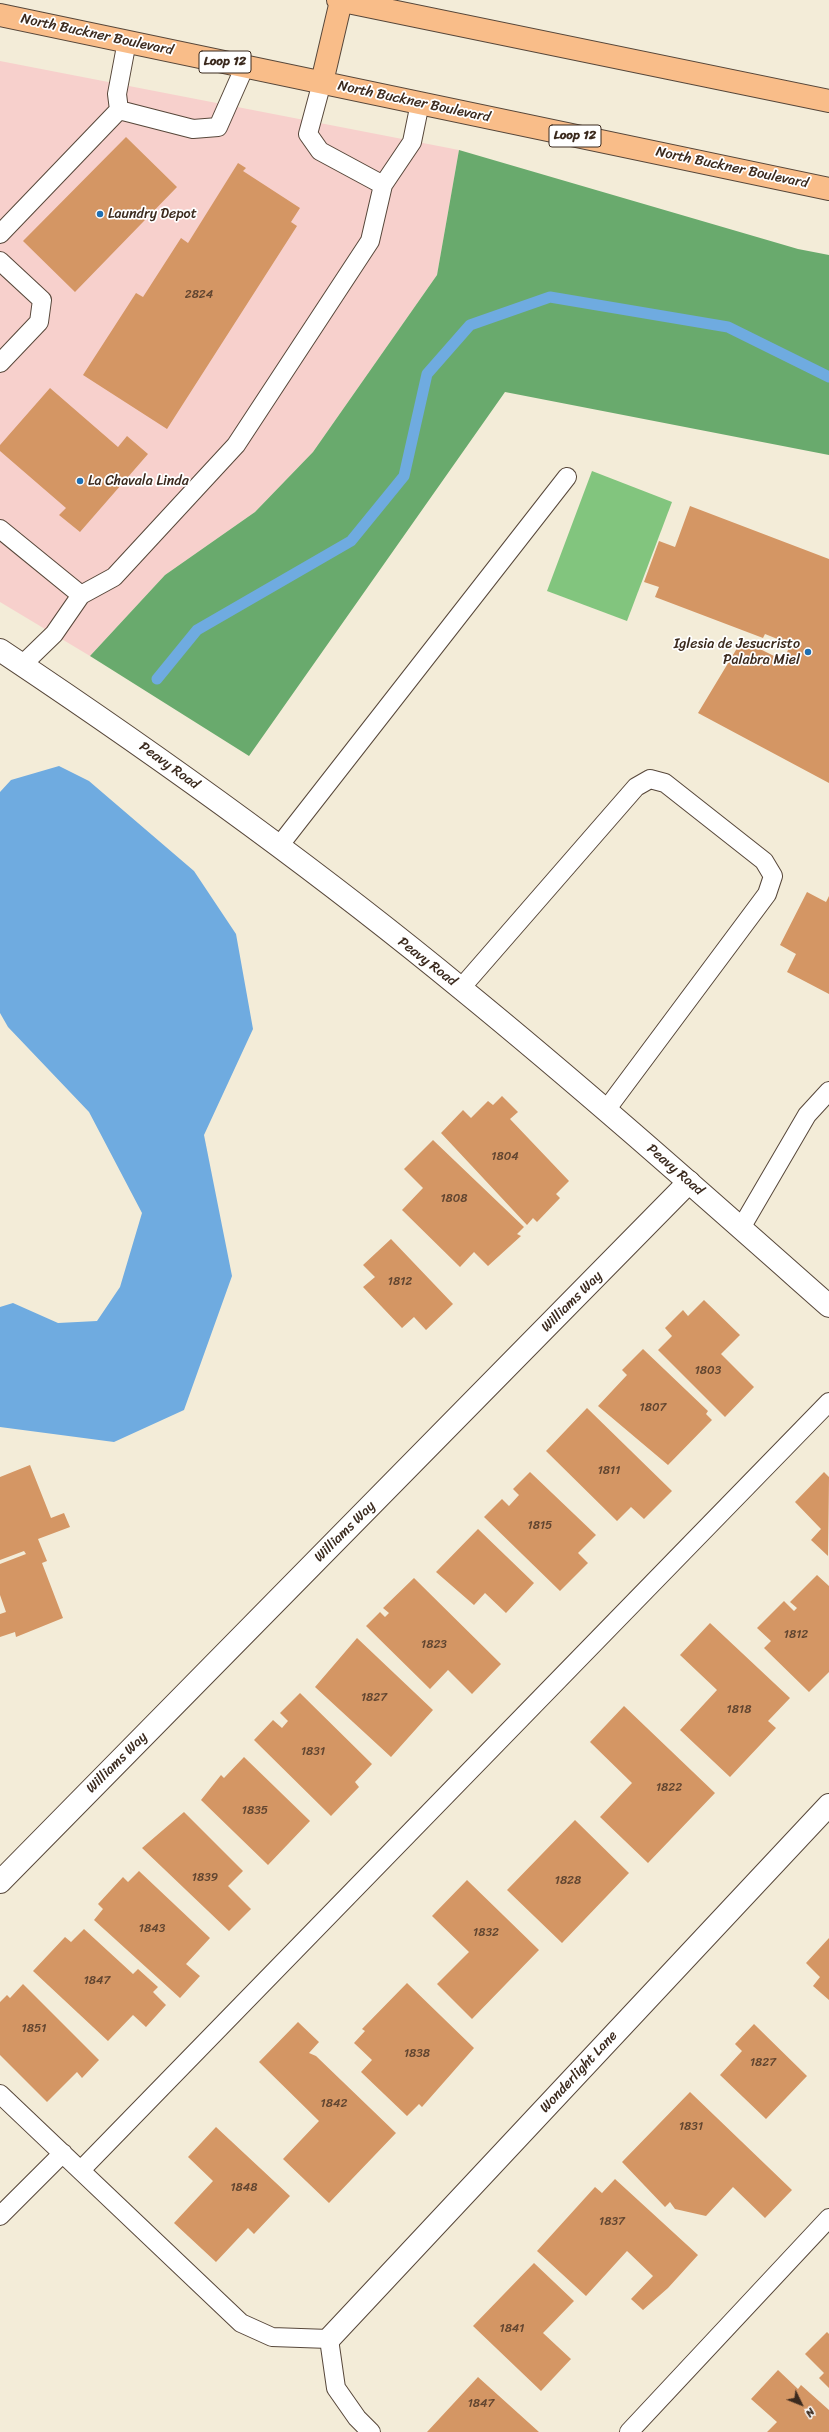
<!DOCTYPE html>
<html>
<head>
<meta charset="utf-8">
<style>
	body { margin:0 }
	#map { position:relative; width:829px; height:2432px; overflow:hidden; background:#f3ecd8; font-family:Sriracha,sans-serif }
	canvas { display:block }
	.north { position:absolute; left:781px; top:2384px; width:40px; height:40px; -webkit-text-stroke:3px #fff; paint-order:stroke; rotate:133deg; font-size:11px; font-weight:700; line-height:16px; text-align:center; color:#3b2a1e }
	.north::after { content:''; display:block; margin:auto; width:14px; height:18px; background:#3b2a1e; clip-path:polygon(50% 0,100% 100%,50% 72%,0 100%) }
</style>
</head>
<body>
<div id="map">
<canvas width="829" height="2432"></canvas>
<div class="north">N</div>
</div>
<script>
const ctx = document.querySelector('canvas').getContext('2d');
ctx.lineJoin = 'round';
function fill(path, color) {
  ctx.fillStyle = color;
  ctx.fill(path, 'evenodd');
}
function stroke(path, color, width, dash) {
  ctx.strokeStyle = color;
  ctx.lineWidth = width;
  ctx.lineCap = dash ? 'butt' : 'round';
  ctx.setLineDash(dash || []);
  ctx.stroke(path);
}
function drawText(font, color, halo, rows, align = 'center') {
  ctx.font = font + ' Sriracha,sans-serif';
  ctx.lineWidth = 3.5;
  ctx.setLineDash([]);
  ctx.textBaseline = 'middle';
  ctx.strokeStyle = halo;
  ctx.fillStyle = color;
  for (const [text, x, y, turn = 0] of rows) {
    ctx.save();
    ctx.translate(x, y);
    ctx.rotate((+turn || 0) * Math.PI / 180);
    ctx.textAlign = isNaN(turn) ? turn : align;
    if (halo) ctx.strokeText(text, 0, 0);
    ctx.fillText(text, 0, 0);
    ctx.restore();
  }
}
const built = new Path2D(`
	M 0,61 L 459,150 L 437,275 L 313,452 L 255,512 L 165,575 L 90,656 L 0,602 Z`);
const green = new Path2D(`
	M 592,471 L 672,502 L 627,621 L 547,591 Z`);
const forest = new Path2D(`
	M 459,150 L 798,249 L 829,255 L 829,455 L 505,392 L 249,756 L 90,656 L 165,575 L 255,512 L 313,452 L 437,275 Z`);
const water = new Path2D(`
	M 59,766 L 89,781 L 194,871 L 236,934 L 253,1029 L 204,1135 L 232,1276 L 184,1410 L 114,1442 L 0,1427 L 0,1307 L 13,1303 L 58,1323 L 97,1321 L 120,1287 L 142,1213 L 89,1112 L 8,1027 L 0,1013 L 0,792 L 11,780 Z`);
const stream = new Path2D(`
	M 157,679 L 197,630 L 351,541 L 404,476 L 427,374 L 470,325 L 550,297 L 728,327 L 829,377`);
const building = new Path2D(`
	M 126,137 L 177,187 L 75,292 L 23,241 Z
	M 238,163 L 246,168 L 243,171 L 300,208 L 291,222 L 297,226 L 167,429 L 83,375 L 136,293 L 143,297 L 181,238 L 188,243 Z
	M 50,388 L 118,447 L 127,436 L 148,454 L 80,532 L 59,515 L 66,508 L 0,451 L 0,445 Z
	M 690,506 L 829,559 L 829,783 L 698,713 L 742,640 L 784,661 L 790,644 L 765,634 L 763,638 L 655,597 L 659,587 L 644,582 L 659,541 L 675,547 Z
	M 807,892 L 826,902 L 829,896 L 829,994 L 787,972 L 796,954 L 780,945 Z
	M 502,1096 L 518,1112 L 510,1119 L 569,1181 L 556,1194 L 560,1198 L 537,1222 L 533,1218 L 527,1225 L 441,1133 L 463,1110 L 471,1118 L 488,1101 L 493,1105 Z
	M 433,1140 L 524,1227 L 517,1234 L 521,1236 L 488,1266 L 474,1252 L 460,1267 L 402,1210 L 423,1188 L 404,1169 Z
	M 391,1239 L 453,1304 L 426,1330 L 414,1317 L 402,1328 L 363,1287 L 375,1277 L 363,1265 Z
	M 704,1300 L 740,1335 L 721,1354 L 754,1387 L 725,1417 L 658,1350 L 672,1336 L 665,1328 L 683,1310 L 688,1316 Z
	M 643,1349 L 708,1411 L 706,1414 L 712,1420 L 668,1465 L 598,1406 L 627,1375 L 622,1370 Z
	M 587,1408 L 672,1491 L 644,1519 L 631,1507 L 617,1521 L 546,1451 Z
	M 30,1465 L 51,1518 L 64,1513 L 70,1527 L 38,1539 L 47,1561 L 42,1563 L 63,1618 L 16,1637 L 15,1632 L 0,1637 L 0,1614 L 6,1612 L 0,1595 L 0,1564 L 26,1554 L 24,1551 L 0,1560 L 0,1477 Z
	M 530,1472 L 596,1535 L 578,1553 L 588,1563 L 560,1591 L 484,1517 L 502,1499 L 509,1506 L 519,1495 L 513,1489 Z
	M 824,1472 L 829,1477 L 828,1556 L 811,1540 L 821,1529 L 795,1502 Z
	M 478,1529 L 534,1583 L 506,1613 L 485,1593 L 474,1605 L 436,1572 Z
	M 817,1575 L 829,1586 L 829,1672 L 809,1692 L 764,1648 L 771,1641 L 757,1628 L 784,1601 L 794,1611 L 797,1608 L 790,1602 Z
	M 414,1578 L 501,1664 L 472,1694 L 448,1670 L 430,1689 L 366,1626 L 380,1612 L 385,1617 L 389,1613 L 383,1608 Z
	M 710,1623 L 790,1698 L 768,1721 L 776,1728 L 730,1777 L 680,1730 L 717,1690 L 680,1655 Z
	M 357,1638 L 433,1710 L 391,1757 L 315,1687 Z
	M 300,1693 L 372,1764 L 355,1782 L 359,1787 L 331,1816 L 254,1740 L 273,1720 L 282,1728 L 288,1721 L 280,1713 Z
	M 624,1706 L 715,1793 L 648,1863 L 600,1817 L 632,1783 L 590,1742 Z
	M 244,1757 L 310,1821 L 268,1865 L 201,1800 L 221,1775 L 224,1778 Z
	M 184,1812 L 243,1871 L 228,1886 L 251,1909 L 229,1931 L 142,1848 Z
	M 575,1820 L 629,1873 L 562,1943 L 507,1890 Z
	M 139,1871 L 210,1938 L 186,1964 L 200,1976 L 180,1998 L 94,1920 L 103,1909 L 98,1904 L 123,1877 L 128,1882 Z
	M 467,1880 L 539,1950 L 472,2019 L 437,1984 L 469,1952 L 432,1916 Z
	M 84,1929 L 133,1974 L 138,1969 L 158,1987 L 153,1992 L 166,2005 L 146,2027 L 133,2015 L 108,2041 L 33,1971 L 65,1937 L 71,1942 Z
	M 829,1938 L 829,2000 L 813,1986 L 820,1977 L 806,1963 Z
	M 407,1983 L 474,2048 L 422,2107 L 419,2104 L 407,2116 L 361,2072 L 372,2060 L 354,2043 L 365,2031 L 362,2029 Z
	M 23,1984 L 99,2060 L 82,2078 L 77,2072 L 47,2102 L 0,2055 L 0,2002 L 7,1995 L 10,1998 Z
	M 298,2022 L 319,2042 L 309,2053 L 316,2056 L 396,2133 L 329,2203 L 283,2159 L 319,2121 L 259,2062 Z
	M 754,2024 L 807,2076 L 766,2119 L 720,2075 L 742,2051 L 735,2044 Z
	M 690,2092 L 792,2190 L 765,2218 L 733,2187 L 706,2216 L 675,2209 L 670,2202 L 665,2207 L 622,2162 Z
	M 216,2127 L 290,2196 L 254,2234 L 248,2228 L 216,2262 L 174,2223 L 213,2181 L 188,2157 Z
	M 615,2179 L 698,2255 L 668,2288 L 643,2310 L 631,2299 L 653,2276 L 627,2251 L 586,2296 L 537,2251 L 595,2187 L 602,2193 Z
	M 534,2263 L 574,2301 L 543,2333 L 571,2359 L 541,2391 L 473,2326 Z
	M 827,2332 L 829,2334 L 829,2388 L 819,2378 L 824,2373 L 805,2354 Z
	M 778,2370 L 798,2389 L 801,2385 L 829,2410 L 829,2432 L 767,2432 L 777,2422 L 751,2399 Z
	M 478,2377 L 539,2432 L 427,2432 Z`);
const service = new Path2D(`
	M 127,41 L 117,94 L 119,110 L 193,129 L 218,127 L 245,66
	M 322,82 L 308,134 L 320,151 L 383,185
	M 0,234 L 119,110
	M 0,261 L 42,300 L 39,322 L 0,363
	M 0,529 L 81,595
	M 22,665 L 54,634 L 81,595 L 114,577 L 236,445 L 370,241 L 383,185 L 412,142 L 420,103
	M 279,846 L 567,477
	M 461,988 L 636,787 L 650,779 L 665,783 L 764,861 L 773,876 L 767,894 L 606,1110
	M 741,1228 L 807,1115 L 829,1091
	M 0,2094 L 241,2323 L 272,2337 L 329,2339 L 336,2388 L 357,2418 L 371,2432
	M 81,2170 L 829,1402
	M 0,2216 L 63,2153
	M 629,2432 L 829,2218`);
const minor = new Path2D(`
	M 0,1882 L 689,1182
	M 329,2339 L 829,1805`);
const tertiary = new Path2D(`
	M 0,650 C 159,756 315,868 463,990 C 588,1092 708,1199 829,1306`);
const primary = new Path2D(`
	M 338,0 L 829,101
	M 0,15 L 829,189
	M 322,82 L 341,1`);
const markers = [
	[100,214,4,"#1f6fb2"],
	[80,481,4,"#1f6fb2"],
	[808,652,4,"#1f6fb2"]
];
const numberNames = [
	["2824",199,295],
	["1804",505,1157],
	["1808",454,1199],
	["1812",400,1282],
	["1803",708,1371],
	["1807",653,1408],
	["1811",609,1471],
	["1815",540,1526],
	["1812",796,1635],
	["1823",434,1645],
	["1827",374,1698],
	["1818",739,1710],
	["1831",313,1752],
	["1822",669,1788],
	["1835",255,1811],
	["1839",205,1878],
	["1828",568,1881],
	["1843",152,1929],
	["1832",486,1933],
	["1847",97,1981],
	["1851",34,2029],
	["1838",417,2054],
	["1827",763,2063],
	["1842",334,2104],
	["1831",691,2127],
	["1848",244,2188],
	["1837",612,2222],
	["1841",512,2329],
	["1847",481,2404]
];
const shields = [
	[225,62,52],
	[575,136,52]
];
const shieldNames = [
	["Loop 12",225,62],
	["Loop 12",575,136]
];
const streetNames = [
	["North Buckner Boulevard",97,35,12],
	["North Buckner Boulevard",414,102,12],
	["North Buckner Boulevard",732,168,12],
	["Peavy Road",169,766,36],
	["Peavy Road",427,962,38],
	["Peavy Road",675,1170,41],
	["Williams Way",572,1302,-45],
	["Williams Way",345,1532,-45],
	["Williams Way",117,1763,-45],
	["Wonderlight Lane",579,2072,-47]
];
const poiNames = [
	["Laundry Depot",108,214],
	["La Chavala Linda",88,481],
	["Iglesia de Jesucristo",800,644,"right"],
	["Palabra Miel",800,660,"right"]
];
fill(built, '#f7d0cc');
fill(green, '#82c57e');
fill(forest, '#69aa6d');
fill(water, '#6fabe0');
stroke(stream, '#6fabe0', 11);
fill(building, '#d49664');
stroke(service, '#57473a', 20);
stroke(minor, '#57473a', 24);
stroke(tertiary, '#57473a', 24);
stroke(primary, '#57473a', 24);
stroke(service, '#fff', 18);
stroke(minor, '#fff', 22);
stroke(tertiary, '#fff', 22);
stroke(primary, '#f9bd89', 22);
for (const [x, y, r, color] of markers) {
  const dot = new Path2D();
  dot.arc(x, y, r, 0, 2 * Math.PI);
  ctx.fillStyle = color;
  ctx.fill(dot);
  stroke(dot, '#fff', 1.5);
}
drawText('12px', '#614530', null, numberNames);
for (const [x, y, w] of shields) {
  const box = new Path2D();
  box.roundRect(x - w / 2, y - 11, w, 22, 3);
  ctx.fillStyle = '#fff';
  ctx.fill(box);
  stroke(box, '#3b2a1e', 1);
}
drawText('bold 13px', '#3b2a1e', null, shieldNames);
drawText('14px', '#3b2a1e', '#fff', streetNames);
drawText('14px', '#3b2a1e', '#fff', poiNames, 'left');
</script>
</body>
</html>
